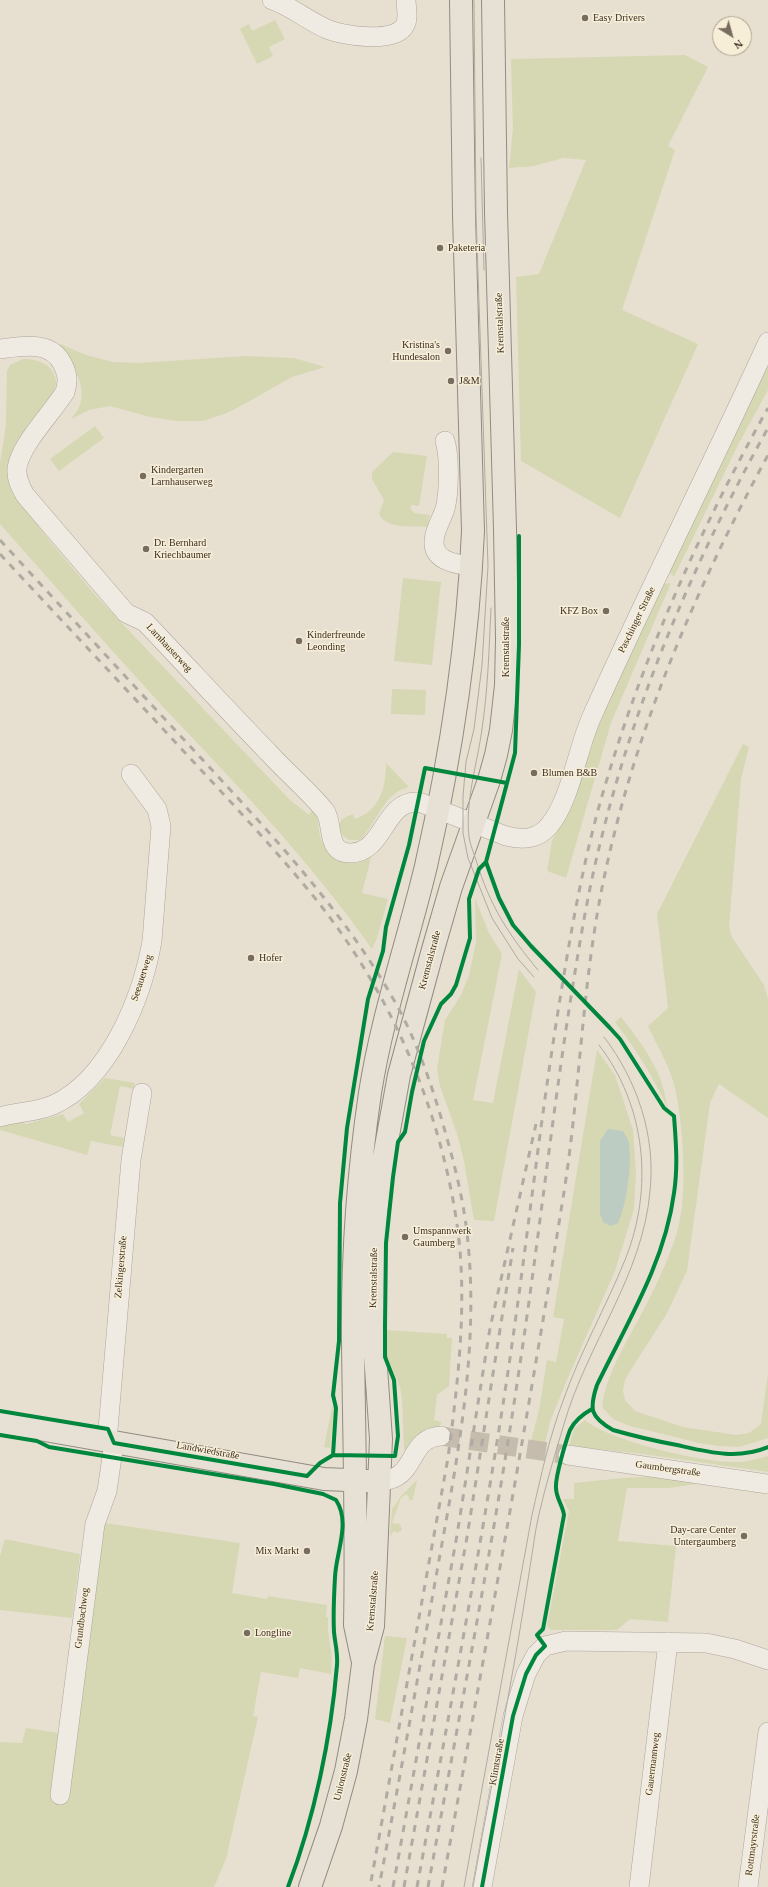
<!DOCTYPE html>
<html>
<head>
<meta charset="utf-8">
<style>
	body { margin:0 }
	#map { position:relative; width:768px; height:1887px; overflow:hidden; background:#e7e0d1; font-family:Georgia,serif }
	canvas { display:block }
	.north { position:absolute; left:712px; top:16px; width:40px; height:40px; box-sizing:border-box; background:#f7eed8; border:1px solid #ada18e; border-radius:50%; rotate:143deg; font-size:11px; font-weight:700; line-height:16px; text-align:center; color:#3d2e20 }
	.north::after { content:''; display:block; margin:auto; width:14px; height:18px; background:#786c5e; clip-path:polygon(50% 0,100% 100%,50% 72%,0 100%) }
</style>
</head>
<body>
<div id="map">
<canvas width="768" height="1887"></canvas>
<div class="north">N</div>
</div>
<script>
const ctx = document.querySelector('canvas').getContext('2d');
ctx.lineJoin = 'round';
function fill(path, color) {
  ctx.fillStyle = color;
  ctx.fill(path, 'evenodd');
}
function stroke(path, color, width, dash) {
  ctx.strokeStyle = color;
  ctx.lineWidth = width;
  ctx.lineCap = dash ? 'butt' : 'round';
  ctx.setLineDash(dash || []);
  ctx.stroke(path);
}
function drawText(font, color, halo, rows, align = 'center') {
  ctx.font = font + ' Georgia,serif';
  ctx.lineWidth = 3;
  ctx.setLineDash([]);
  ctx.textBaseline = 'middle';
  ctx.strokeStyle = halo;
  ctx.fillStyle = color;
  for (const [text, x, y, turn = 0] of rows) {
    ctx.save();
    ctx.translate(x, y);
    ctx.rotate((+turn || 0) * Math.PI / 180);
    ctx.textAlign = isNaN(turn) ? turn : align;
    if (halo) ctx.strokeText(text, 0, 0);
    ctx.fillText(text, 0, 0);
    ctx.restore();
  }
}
const green = new Path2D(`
	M 275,20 L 285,39 L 269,47 L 273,56 L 257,64 L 240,29 L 249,24 L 252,31 Z
	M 685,55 L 708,67 L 668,146 L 675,150 L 622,310 L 698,344 L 620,518 L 521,461 L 516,277 L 539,274 L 586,160 L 563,158 L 534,166 L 509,168 L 513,129 L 511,59 Z
	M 60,344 L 86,355 L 113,362 L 139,363 L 246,356 L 294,358 L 325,367 L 292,377 L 248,402 L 227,413 L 203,421 L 176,421 L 150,417 L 110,406 L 89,410 L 71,419 C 74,415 78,410 80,405 C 87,386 72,361 59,347 Z
	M 23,359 C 36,359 51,363 55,377 C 59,387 50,397 47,406 C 34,435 27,467 17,498 L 48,539 L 97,597 L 290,800 L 309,815 L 314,807 C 323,831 313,839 336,857 L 372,854 L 362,893 L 388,899 L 377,938 L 372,949 C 311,862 238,786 165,709 C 109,648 55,586 0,524 L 0,463 L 6,425 L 7,371 L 10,365 Z
	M 768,359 L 768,390 L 739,443 L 674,577 L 668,570 Z
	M 95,426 L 104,438 L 59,471 L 50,459 Z
	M 393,452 L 427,456 L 419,506 L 412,505 L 410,508 L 414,513 L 430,515 L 427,527 C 413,526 385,529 379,514 L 384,500 L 372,479 L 372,472 Z
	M 403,578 L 441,582 L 432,665 L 394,661 Z
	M 671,583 L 611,723 L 566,878 L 547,871 L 552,841 L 562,823 L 599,716 L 662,584 Z
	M 392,689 L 426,690 L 425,715 L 391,714 Z
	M 743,744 L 749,747 L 741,779 L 729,927 L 732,937 L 764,985 L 768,999 L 768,1118 L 719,1084 L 710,1103 L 687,1271 L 666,1315 L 632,1368 L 625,1380 L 623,1391 L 625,1400 L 635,1411 L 683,1427 L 736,1435 L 749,1433 L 761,1424 L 768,1373 L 768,1438 L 739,1447 L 719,1446 L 699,1443 L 630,1426 L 613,1419 L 602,1407 C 605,1374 630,1337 645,1307 C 658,1282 670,1256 678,1229 C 688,1192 683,1121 674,1084 C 669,1065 656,1044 648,1026 L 668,1008 L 657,914 Z
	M 386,763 L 409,787 C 383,793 377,823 360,840 L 349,840 C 334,831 336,819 353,814 L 355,819 C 380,810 386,788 386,763 Z
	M 475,898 L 489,933 L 502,954 L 473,1100 L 493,1103 L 519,969 L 536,992 L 494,1221 L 474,1220 L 464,1161 L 457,1134 L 440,1086 L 437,1069 L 445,1020 L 461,995 L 469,975 L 476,942 Z
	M 621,1017 C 636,1036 653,1058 661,1081 C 664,1090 666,1100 668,1109 C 654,1078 636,1049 615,1022 Z
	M 597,1050 L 615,1075 L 633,1130 L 636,1173 L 634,1209 L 615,1271 L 567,1380 L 550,1422 L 545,1443 L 531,1441 L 539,1410 L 547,1360 L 556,1362 L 564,1319 L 553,1317 Z
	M 105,1078 L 135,1083 L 134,1089 L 120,1086 L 110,1135 L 124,1138 L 123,1147 L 91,1141 L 87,1155 L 0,1130 L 0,1125 L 22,1121 L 26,1124 L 63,1114 L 68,1122 L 84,1113 L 79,1104 Z
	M 387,1330 L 447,1334 L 447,1338 L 452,1338 L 449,1386 L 437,1395 L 434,1420 L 441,1422 L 440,1428 C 423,1427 415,1436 406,1450 L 404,1450 L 402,1399 L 400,1387 L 387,1356 Z
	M 332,1407 L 334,1407 L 330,1448 L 324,1447 Z
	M 585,1420 C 607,1440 701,1462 732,1462 C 745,1463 756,1459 768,1456 L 768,1472 L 643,1454 L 569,1446 L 574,1429 Z
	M 667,1476 L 710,1482 L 669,1488 L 627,1488 L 618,1541 L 676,1546 L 668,1622 L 630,1619 L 617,1630 L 551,1630 L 547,1626 L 569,1511 L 563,1499 L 574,1499 L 574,1483 L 623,1478 Z
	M 417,1480 L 413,1499 L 409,1501 L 409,1497 L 406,1494 L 401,1498 L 392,1523 L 400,1524 L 402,1530 L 398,1533 L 394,1531 L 390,1536 L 392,1509 L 402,1495 Z
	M 105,1523 L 240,1543 L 232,1593 L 267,1599 L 268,1596 L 327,1605 L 326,1617 L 328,1617 L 328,1631 L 332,1658 L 331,1674 L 300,1668 L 298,1678 L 261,1672 L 253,1716 L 258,1717 L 226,1859 L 214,1887 L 0,1887 L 0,1742 L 22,1743 L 26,1728 L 58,1733 L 53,1798 Z
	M 5,1539 L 80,1554 L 72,1618 L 0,1610 L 0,1556 Z
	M 385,1636 L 407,1638 L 390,1723 L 375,1719 Z`);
const water = new Path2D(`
	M 608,1129 L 623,1131 C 625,1135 628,1139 629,1143 C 632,1164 627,1204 618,1223 L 610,1226 L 603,1222 L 600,1214 L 600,1141 Z`);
const minorTunnel = new Path2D(`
	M 441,1436 L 568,1455`);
const minor = new Path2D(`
	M 272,0 C 291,6 308,21 327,29 C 343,36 396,44 405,25 C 409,18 406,7 406,0
	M 0,349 C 23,346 52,340 63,365 C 68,375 68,382 65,392 C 52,413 20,445 17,468 C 16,478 20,486 25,495 L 126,613 L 145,622 C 186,665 226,709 268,752 C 286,772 308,790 325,811 C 334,823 325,854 351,853 C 385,852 384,799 419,802 L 506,836 C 522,840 537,840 549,826 C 572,798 577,747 593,714 C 649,589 711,467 768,342
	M 445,441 C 450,457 449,494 445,509 C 442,518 437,526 435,535 C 429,560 453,564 471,566
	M 0,1117 C 17,1112 37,1112 53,1105 C 109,1080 142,998 152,941 L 161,826 L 157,809 L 131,774
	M 107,1441 L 131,1160 L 142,1093
	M 568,1455 L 768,1484
	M 379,1481 C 419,1480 406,1438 441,1436
	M 60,1795 L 95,1524 L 107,1491 L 114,1443
	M 482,1887 L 513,1716 L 526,1674 L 536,1655 L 545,1646 L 566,1641 L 706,1643 L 735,1649 L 768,1660
	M 639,1887 L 668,1642
	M 748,1887 L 768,1732`);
const major = new Path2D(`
	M 0,1422 L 324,1479 L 370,1481
	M 362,1658 L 355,1625 C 357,1531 354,1436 353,1342 C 352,1258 358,1175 370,1093 C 382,1016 408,941 426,866 C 451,756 468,644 473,531 L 464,215 L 461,0
	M 310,1887 L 331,1826 L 346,1771 L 356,1719 L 363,1664 L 373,1626 L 381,1439 L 373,1325 L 374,1262 L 376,1213 L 383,1163 L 399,1075 L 432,953 L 451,887 L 489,780 L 496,755 L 501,730 L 506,685 L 507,639 L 505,529 L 496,212 L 493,0`);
const tram = new Path2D(`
	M 474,0 L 476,214 L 488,566 L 482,665 L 474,729 L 466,762 L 463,796 L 463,833 L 468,858 L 492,918 L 518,959 L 534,977
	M 481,158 L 484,270
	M 491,608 C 489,649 488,689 482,729 C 477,765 465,801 469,837 C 470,845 474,853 476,860 C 490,906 508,934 538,970
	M 464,1887 L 532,1515 C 541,1476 549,1438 563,1401 C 580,1352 606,1307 625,1260 C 654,1188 646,1106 599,1045
	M 473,1887 C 485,1818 499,1750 511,1681 C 518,1643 524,1605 530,1567 C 533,1549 535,1531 539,1514 C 546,1484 555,1454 564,1424 C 587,1344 643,1275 650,1191 C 656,1136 637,1080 604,1037`);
const rail = new Path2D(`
	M 0,540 C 67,613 134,686 201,758 C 270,833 340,907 391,995 C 413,1032 428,1074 440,1114 C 451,1151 461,1188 466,1225 C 482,1347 455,1469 434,1588 C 416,1688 398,1787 379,1887
	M 0,554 C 63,622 126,689 189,757 C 230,801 271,845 310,892 C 388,987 439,1103 457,1224 C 468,1302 458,1381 448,1458 L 370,1887
	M 393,1887 L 457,1535 L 490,1328 L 536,1124
	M 404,1887 L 467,1537 L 513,1248
	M 417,1887 C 449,1713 483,1539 509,1365 C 527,1243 540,1121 560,999 C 571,931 583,862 602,796 C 641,661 699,531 768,408
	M 428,1887 C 460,1711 495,1535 521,1357 C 539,1237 552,1117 571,997 C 579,947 587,897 599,848 C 634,701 695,559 768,428
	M 442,1887 C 484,1656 527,1424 564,1192 C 580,1090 582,985 603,883 C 634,732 695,590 768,455`);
const cycleway = new Path2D(`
	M 519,536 L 519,645 L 515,753 L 486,862 L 499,898 L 513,925 L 531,946 L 610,1028 L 620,1039 L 664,1108 L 674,1116 C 676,1142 678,1167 674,1193 C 665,1262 627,1323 597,1385 C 589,1409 590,1417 613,1430 C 634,1436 655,1441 677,1445 C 708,1452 737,1460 768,1447
	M 0,1411 L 108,1429 L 114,1443 L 307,1476 L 320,1463 L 333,1455 L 336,1408 L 333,1395 L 339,1341 L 340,1203 L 347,1128 L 368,999 L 383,951 L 386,927 L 409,845 L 425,768 L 507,783
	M 0,1435 L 37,1441 L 49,1447 L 274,1484 L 323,1494 L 336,1500 C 351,1523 336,1552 335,1577 C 334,1595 333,1614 334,1632 C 335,1643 338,1653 337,1665 C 331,1738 314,1819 288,1887
	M 333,1455 L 395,1456 L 398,1436 L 394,1380 L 385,1357 L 385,1325 L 386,1243 L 393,1177 L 398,1142 L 405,1132 L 412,1092 L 424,1041 L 441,1004 L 451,994 L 456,985 L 470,938 L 469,899 L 479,869 L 486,862
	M 482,1887 L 513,1716 L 526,1674 L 536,1655 L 545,1646 L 537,1635 L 543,1629 L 564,1515 C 563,1506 556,1498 556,1488 C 555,1477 566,1441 570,1430 C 575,1420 583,1414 592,1409`);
const markers = [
	[585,18,4,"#786c5e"],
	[440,248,4,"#786c5e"],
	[448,351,4,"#786c5e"],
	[451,381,4,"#786c5e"],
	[143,476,4,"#786c5e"],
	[146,549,4,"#786c5e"],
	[606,611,4,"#786c5e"],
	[299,641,4,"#786c5e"],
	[534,773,4,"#786c5e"],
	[251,958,4,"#786c5e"],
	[405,1237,4,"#786c5e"],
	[744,1536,4,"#786c5e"],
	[307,1551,4,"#786c5e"],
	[247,1633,4,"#786c5e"]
];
const poiNames = [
	["Easy Drivers",593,18],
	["Paketeria",448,248],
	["Kristina's",440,345,"right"],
	["Hundesalon",440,357,"right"],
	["J&M",459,381],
	["Kindergarten",151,470],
	["Larnhauserweg",151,482],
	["Dr. Bernhard",154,543],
	["Kriechbaumer",154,555],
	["KFZ Box",598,611,"right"],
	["Kinderfreunde",307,635],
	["Leonding",307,647],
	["Blumen B&B",542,773],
	["Hofer",259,958],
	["Umspannwerk",413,1231],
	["Gaumberg",413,1243],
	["Day-care Center",736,1530,"right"],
	["Untergaumberg",736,1542,"right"],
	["Mix Markt",299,1551,"right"],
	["Longline",255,1633]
];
const streetNames = [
	["Kremstalstraße",500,323,-92],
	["Paschinger Straße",637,620,-64],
	["Kremstalstraße",506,647,-90],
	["Larnhauserweg",169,648,47],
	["Kremstalstraße",430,960,-75],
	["Seeauerweg",142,978,-72],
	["Zelkingerstraße",121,1267,-85],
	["Kremstalstraße",374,1278,-89],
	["Landwiedstraße",208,1451,10],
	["Gaumbergstraße",668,1469,8],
	["Kremstalstraße",373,1601,-85],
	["Grundbachweg",82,1618,-83],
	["Klimtstraße",497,1762,-80],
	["Gauermannweg",653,1764,-83],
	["Unionstraße",343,1777,-76],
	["Rottmayrstraße",753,1845,-83]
];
fill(green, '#d6d7b3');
fill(water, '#bcccc2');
stroke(minorTunnel, '#c5bcae', 19, [19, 10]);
stroke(minor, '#ada599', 20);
stroke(major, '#928b80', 24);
stroke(minor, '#efebe3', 19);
stroke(major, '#e6e1d4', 22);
stroke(tram, '#afaaa2', 1);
stroke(rail, '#afaaa2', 3, [7, 7]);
stroke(cycleway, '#00873e', 4);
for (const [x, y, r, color] of markers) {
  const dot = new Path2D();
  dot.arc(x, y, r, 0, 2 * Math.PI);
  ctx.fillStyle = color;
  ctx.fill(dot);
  stroke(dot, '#f7eed8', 1.5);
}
drawText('10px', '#3d2e20', '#f7eed8', poiNames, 'left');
drawText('10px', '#3d2e20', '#f7eed8', streetNames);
</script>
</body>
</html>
